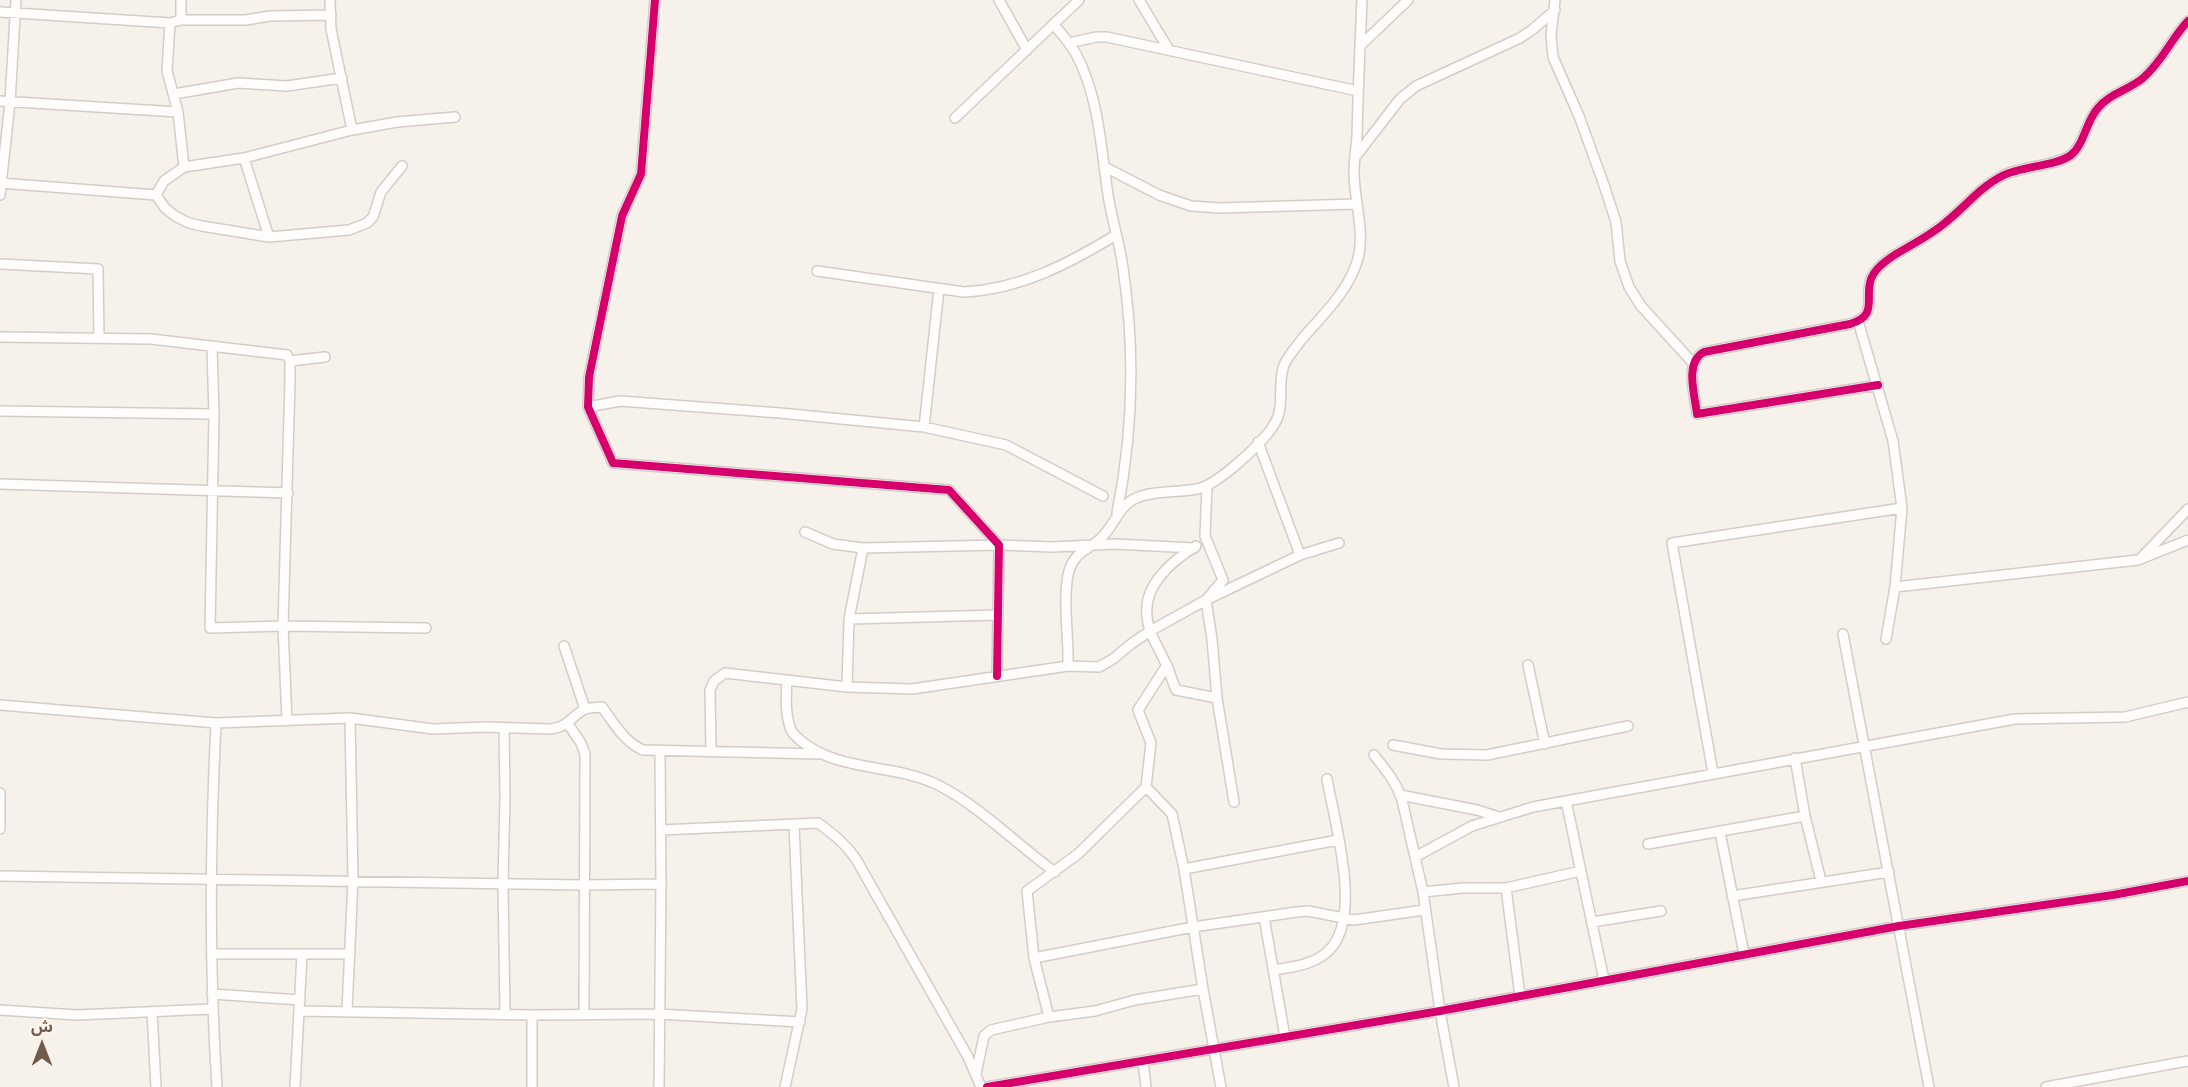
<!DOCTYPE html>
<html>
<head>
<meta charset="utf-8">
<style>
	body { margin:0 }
	#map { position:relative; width:2188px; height:1087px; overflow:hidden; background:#f6f1eb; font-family:Signika,"Noto Sans Arabic",sans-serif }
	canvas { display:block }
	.north { position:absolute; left:12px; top:1015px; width:60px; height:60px; -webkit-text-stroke:4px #fef6ed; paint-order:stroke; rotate:0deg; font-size:16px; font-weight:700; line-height:24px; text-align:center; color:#73594c }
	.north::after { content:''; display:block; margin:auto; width:21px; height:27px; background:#73594c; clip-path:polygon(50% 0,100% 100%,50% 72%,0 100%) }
</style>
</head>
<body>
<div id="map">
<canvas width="2188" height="1087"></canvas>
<div class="north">ش</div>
</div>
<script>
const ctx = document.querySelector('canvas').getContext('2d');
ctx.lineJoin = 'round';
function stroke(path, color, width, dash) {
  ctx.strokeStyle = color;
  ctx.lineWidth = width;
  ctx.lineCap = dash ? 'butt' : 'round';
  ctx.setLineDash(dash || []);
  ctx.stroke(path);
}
const minor = new Path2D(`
	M 330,0 L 331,29 L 352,130
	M 655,0 L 641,174 L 622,216 L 589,377 L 588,407 L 613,463 L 949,490 L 999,545 L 997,676
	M 999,0 L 1027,50
	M 1139,0 L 1169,50
	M 1555,0 L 1551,35 L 1553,57 L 1579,116 L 1604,185 L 1616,222 L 1620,261 L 1629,287 L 1641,306 L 1693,363
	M 0,12 L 170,23 L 181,20 L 246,20 L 270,16 L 331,15
	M 181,20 L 181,0
	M 170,23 L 167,71 L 178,112 L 184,167
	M 1054,25 C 1062,34 1070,43 1076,54 C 1100,99 1101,152 1109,201 C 1113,223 1120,245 1123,268 C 1135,349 1133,433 1117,513
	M 1069,43 L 1096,37 L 1107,37 L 1358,91
	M 1360,46 L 1408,0
	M 174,94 L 238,83 L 287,86 L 342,78
	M 0,101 L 178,112
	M 955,118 L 1079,0
	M 1356,156 L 1400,99 L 1416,86 L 1520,38 L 1532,30 L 1555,10
	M 244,158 L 269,237
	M 1105,167 L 1159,195 L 1191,206 L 1220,208 L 1356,204
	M 0,183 L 156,195 L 165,208 L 175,216 L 189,223 L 202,226 L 269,237 L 349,230 L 367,223 L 373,217 L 381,192 L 402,166
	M 0,195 L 10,102 L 16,0
	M 156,195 L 164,181 L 184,167 L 244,158 L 352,130 L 397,122 L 455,117
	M 0,264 L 98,269 L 99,338
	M 817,271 L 964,292 C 1021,289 1068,264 1116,235
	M 939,289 L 924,427 L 1006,445 L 1103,496
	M 1858,321 L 1893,441 L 1902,508 L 1895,587 L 1886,639
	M 0,337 L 151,339 L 287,355 L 290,361 L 290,381 L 283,626 L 287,721
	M 212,347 L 214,414 L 210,628 L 283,626 L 426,628
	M 290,361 L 325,357
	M 1878,385 L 1697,414 C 1695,396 1684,362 1704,352 L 1850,324 C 1879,315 1864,299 1871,279 C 1875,268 1887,260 1896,254 C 1913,244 1931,235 1946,222 C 1965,207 1980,187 2002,176 C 2021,166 2057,166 2071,155 C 2084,145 2086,121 2098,108 C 2110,93 2129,90 2143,78 C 2162,62 2171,39 2188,21
	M 588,407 L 620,401 L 780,413 L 924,427
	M 0,411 L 214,414
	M 1258,442 L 1300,555
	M 0,484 L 288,493
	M 1207,486 L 1205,536 L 1223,580 L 1206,600 L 1212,639 L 1217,698 L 1234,802
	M 805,532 L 833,544 L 863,548 L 999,545 L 1052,547 L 1115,544 L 1194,548
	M 1196,546 C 1173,560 1143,585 1147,616 C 1148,633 1159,648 1166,664 C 1170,672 1172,681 1176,690 L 1217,698
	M 2142,557 L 2188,509
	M 1895,587 L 2138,560 L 2188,540
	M 849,619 L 998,615
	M 1843,634 L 1929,1087
	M 564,646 L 585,709
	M 1528,665 L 1545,744
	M 1068,666 C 1069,638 1062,597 1069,571 C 1074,553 1086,551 1099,540 C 1114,528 1117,508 1134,499 C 1152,490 1177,493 1197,489 C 1218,485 1264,442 1275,423 C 1285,407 1277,383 1284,365 C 1288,356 1296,347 1302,339 C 1322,316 1348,291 1357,262 C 1366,233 1354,202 1354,172 C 1354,160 1356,148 1357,136 C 1358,91 1360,45 1362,0
	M 787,681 C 786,697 785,715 791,730 C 793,734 797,737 800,740 C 839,773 894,763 938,785 C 981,807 1016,844 1055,872
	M 847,687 L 849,619 L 863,548
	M 0,705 L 216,723 L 350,718 L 433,729 L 485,727 L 550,729 C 568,727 569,719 583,710 C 588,707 596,708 602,707 C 614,723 624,742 643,750 L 821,754
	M 216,723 C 210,844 209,966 217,1087
	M 568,724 L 581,743 L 585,754 L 584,1015
	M 504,729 L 505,796 L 503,884 L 505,1014
	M 1393,745 L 1441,754 L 1487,755 L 1628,726
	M 660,751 L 661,884
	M 711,751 L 710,690 L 714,681 L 725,673 L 847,687 L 912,689 L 1068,666 L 1099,667 L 1113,659 L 1131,644 L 1150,631 L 1206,600 L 1300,555 L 1339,543
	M 1374,755 C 1386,770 1396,782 1402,800 L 1423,892 L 1440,1011 L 1454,1087
	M 1795,758 L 1805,816 L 1821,881
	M 1713,773 L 1672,543 L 1902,508
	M 1146,787 L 1172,814 L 1184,869 L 1203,989 L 1221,1087
	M 0,793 L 0,829
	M 1400,795 L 1477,810 L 1499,817
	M 1566,801 L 1604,980
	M 661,830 L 818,823 C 833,834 845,843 856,859 L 968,1057 L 981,1087
	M 1720,832 L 1744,954
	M 1648,844 L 1805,816
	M 1415,857 L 1472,826 L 1533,807 L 2015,719 L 2125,717 L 2188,702
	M 1184,869 L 1338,840
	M 0,876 L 583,885 L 661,884 L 659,1087
	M 1506,888 L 1520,996
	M 1423,892 L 1463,888 L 1506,888 L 1581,871
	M 1732,896 L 1889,872
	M 1264,917 L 1285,1037
	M 1592,922 L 1661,911
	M 213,954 L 350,954
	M 1034,958 L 1193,927 L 1297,912 L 1308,911 L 1354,920 L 1424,910
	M 1274,970 C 1292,967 1312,965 1326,953 C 1365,922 1334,821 1327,779
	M 212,994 L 300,1000
	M 0,1010 L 77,1015 L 212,1009
	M 299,1011 L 532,1015 L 659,1014 L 800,1022
	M 347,1011 L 353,880 L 350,718
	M 152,1012 L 156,1087
	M 1049,1017 L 1034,958 L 1027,891 L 1078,854 L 1146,787 L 1151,743 L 1138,710 L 1167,665
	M 1143,1061 L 1146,1087
	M 976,1074 L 984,1036 L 991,1030 L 1049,1017 L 1095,1011 L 1135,1000 L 1203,989
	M 295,1087 L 302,954
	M 532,1087 L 532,1015
	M 785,1087 L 802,1009 L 794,825
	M 987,1087 L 1440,1011 L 1899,926 L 2113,895 L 2188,881
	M 2046,1087 L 2188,1061`);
const cycleway = new Path2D(`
	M 655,0 L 641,174 L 622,216 L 589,377 L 588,407 L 613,463 L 949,490 L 999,545 L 997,676
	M 1878,385 L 1697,414 C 1695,396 1684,362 1704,352 L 1850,324 C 1879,315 1864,299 1871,279 C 1875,268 1887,260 1896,254 C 1913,244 1931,235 1946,222 C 1965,207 1980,187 2002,176 C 2021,166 2057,166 2071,155 C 2084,145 2086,121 2098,108 C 2110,93 2129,90 2143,78 C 2162,62 2171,39 2188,21
	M 987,1087 L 1440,1011 L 1899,926 L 2113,895 L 2188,881`);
stroke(minor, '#d3cdc6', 12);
stroke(minor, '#fefdfc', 9);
stroke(cycleway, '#d6006c', 8);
</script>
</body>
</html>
